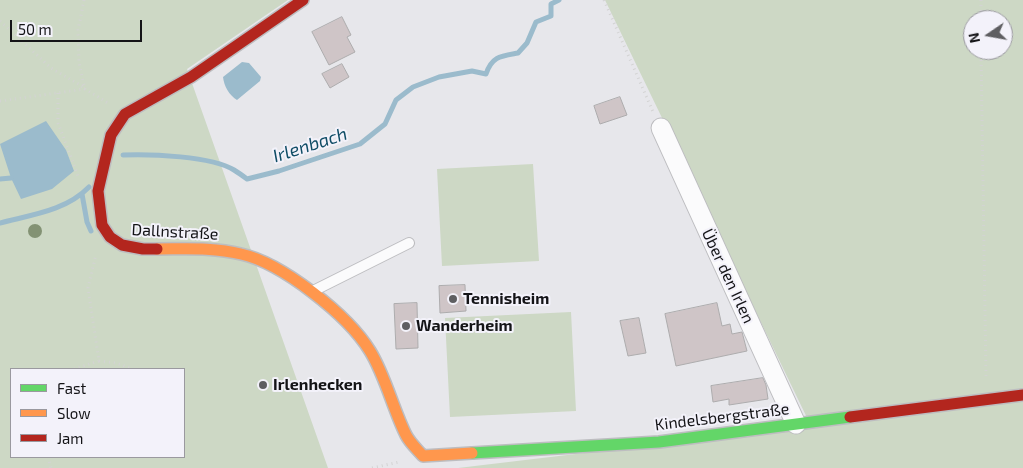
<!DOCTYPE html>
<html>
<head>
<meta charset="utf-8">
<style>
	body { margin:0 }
	#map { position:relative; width:1023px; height:468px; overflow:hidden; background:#e7e7eb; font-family:"Exo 2",sans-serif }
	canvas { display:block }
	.legend { position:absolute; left:10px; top:368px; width:175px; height:90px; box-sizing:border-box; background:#f3f2fa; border:1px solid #9a999f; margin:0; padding:6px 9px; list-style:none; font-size:15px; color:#141417 }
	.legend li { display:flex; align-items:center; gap:10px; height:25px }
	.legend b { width:25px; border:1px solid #9a999f }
	.north { position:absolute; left:963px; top:10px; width:50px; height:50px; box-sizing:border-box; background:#f3f2fa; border:1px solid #9a999f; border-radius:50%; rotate:258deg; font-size:14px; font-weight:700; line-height:20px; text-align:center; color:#141417 }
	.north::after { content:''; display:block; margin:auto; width:18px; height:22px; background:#5e5e61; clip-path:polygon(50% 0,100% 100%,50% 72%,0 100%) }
	.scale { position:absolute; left:10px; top:20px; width:132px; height:22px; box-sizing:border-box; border:2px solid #141417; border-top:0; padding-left:6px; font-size:15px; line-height:18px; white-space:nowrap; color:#141417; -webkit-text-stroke:4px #f3f2fa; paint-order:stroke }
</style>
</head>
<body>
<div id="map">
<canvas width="1023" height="468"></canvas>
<ul class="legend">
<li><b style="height:6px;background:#63d668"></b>Fast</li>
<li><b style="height:6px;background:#ff974d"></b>Slow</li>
<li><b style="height:6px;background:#b3261e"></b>Jam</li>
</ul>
<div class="north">N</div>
<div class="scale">50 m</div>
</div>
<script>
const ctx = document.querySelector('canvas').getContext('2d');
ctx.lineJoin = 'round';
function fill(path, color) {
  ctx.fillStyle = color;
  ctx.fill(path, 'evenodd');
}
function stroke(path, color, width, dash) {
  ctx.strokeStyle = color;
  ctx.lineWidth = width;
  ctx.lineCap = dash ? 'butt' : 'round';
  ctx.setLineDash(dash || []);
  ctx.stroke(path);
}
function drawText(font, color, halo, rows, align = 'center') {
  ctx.font = font + ' "Exo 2",sans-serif';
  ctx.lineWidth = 4;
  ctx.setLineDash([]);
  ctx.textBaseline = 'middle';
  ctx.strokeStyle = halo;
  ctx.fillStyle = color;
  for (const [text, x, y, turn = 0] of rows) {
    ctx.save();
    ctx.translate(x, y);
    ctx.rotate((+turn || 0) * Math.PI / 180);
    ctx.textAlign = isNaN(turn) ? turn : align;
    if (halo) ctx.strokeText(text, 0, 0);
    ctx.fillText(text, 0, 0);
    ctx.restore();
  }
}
const green = new Path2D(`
	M 0,0 L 288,0 L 187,69 L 328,468 L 0,468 ZM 11,369 L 184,369 L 184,457 L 11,457 Z
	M 605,0 L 1023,0 L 1023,468 L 458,468 L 811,426 ZM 973,20 L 1003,20 L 1003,50 L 973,50 Z
	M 533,164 L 539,261 L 442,266 L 437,169 Z
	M 571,312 L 576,411 L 450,417 L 445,318 Z`);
const water = new Path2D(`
	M 242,62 L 249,63 L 261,77 L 260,81 L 237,100 C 229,95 224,86 223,77 Z
	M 46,121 L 66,150 L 74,171 L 52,189 L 21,199 L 11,178 L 0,144 Z`);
const stream = new Path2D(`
	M 123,155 C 151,154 211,156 234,170 C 239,173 243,176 247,179 L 279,171 L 360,144 L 385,124 L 396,100 L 413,87 L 439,77 L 472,71 L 486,74 C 492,56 501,56 518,53 L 527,43 L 536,22 L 551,16 L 551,4 L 559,0
	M 0,179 L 11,178
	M 82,194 L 87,222 L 91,231
	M 0,223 C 30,215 66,211 89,187`);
const building = new Path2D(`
	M 342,17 L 351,35 L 347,37 L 355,52 L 329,65 L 312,32 Z
	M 342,64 L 349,77 L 330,88 L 322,74 Z
	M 620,97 L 627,115 L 600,124 L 594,106 Z
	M 465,285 L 466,311 L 440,313 L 439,286 Z
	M 417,303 L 418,348 L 396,349 L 394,304 Z
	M 717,303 L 722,326 L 730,324 L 732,334 L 742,332 L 747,351 L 676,366 L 665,314 Z
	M 639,318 L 646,353 L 628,356 L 620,321 Z
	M 763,378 L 766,385 L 768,399 L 729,405 L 729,399 L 713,402 L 711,386 Z`);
const path = new Path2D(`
	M 84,0 L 78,30 L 79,63 L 85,89 L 108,103
	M 604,0 L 654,114
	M 981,0 L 981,20
	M 0,21 L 51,68 L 85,88
	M 981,50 L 986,379
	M 58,93 L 58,123 L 78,176
	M 0,101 L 85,89
	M 99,361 L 116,363 L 133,369
	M 74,369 L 99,361 L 88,288 L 96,254
	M 48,457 L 51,468
	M 372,468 L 399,462`);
const lane = new Path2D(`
	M 315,290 L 409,243`);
const street = new Path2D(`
	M 661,128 L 796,424`);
const fast = new Path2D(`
	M 472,453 L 659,442 L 850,417`);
const slow = new Path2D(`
	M 157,249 C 185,249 213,247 241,254 C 282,263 348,315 370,351 C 385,375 393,409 406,435 C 410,443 417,449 423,456 L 472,453`);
const jam = new Path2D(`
	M 157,249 L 143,249 L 122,245 L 110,237 L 102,225 L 98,191 L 111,135 L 125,114 L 191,77 L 303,0
	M 850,417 L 1023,395`);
const trees = [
	[35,231]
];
const markers = [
	[453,299,5,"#5e5e61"],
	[406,326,5,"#5e5e61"],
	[263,385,5,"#5e5e61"]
];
const streetNames = [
	["Dallnstraße",175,232,3],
	["Über den Irlen",728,276,65],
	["Kindelsbergstraße",722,417,-7]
];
const poiNames = [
	["Tennisheim",463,299],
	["Wanderheim",416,326],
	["Irlenhecken",273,385]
];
const waterNames = [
	["Irlenbach",310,145,-18]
];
fill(green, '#cdd8c5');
fill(water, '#9bbbcc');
stroke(stream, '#9bbbcc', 5);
fill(building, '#cfc5c7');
stroke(building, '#adacad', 1);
stroke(lane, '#bdbdc0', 12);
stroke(street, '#bdbdc0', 21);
stroke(fast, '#bdbdc0', 14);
stroke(slow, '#bdbdc0', 14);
stroke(jam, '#bdbdc0', 14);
stroke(path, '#d3d3d3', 3, [1, 4]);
stroke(lane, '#fbfbfc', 10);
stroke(street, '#fbfbfc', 19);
stroke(fast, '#63d668', 11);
stroke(slow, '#ff974d', 11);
stroke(jam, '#b3261e', 11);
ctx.fillStyle = '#839274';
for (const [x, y] of trees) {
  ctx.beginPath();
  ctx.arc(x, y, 7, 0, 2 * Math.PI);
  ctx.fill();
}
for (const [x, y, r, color] of markers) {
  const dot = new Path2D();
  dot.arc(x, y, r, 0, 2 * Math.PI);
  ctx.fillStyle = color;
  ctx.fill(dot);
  stroke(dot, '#f3f2fa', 2);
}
drawText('16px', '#141417', '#f3f2fa', streetNames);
drawText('bold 16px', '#141417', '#f3f2fa', poiNames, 'left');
drawText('italic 18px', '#104d66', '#f3f2fa', waterNames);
</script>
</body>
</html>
